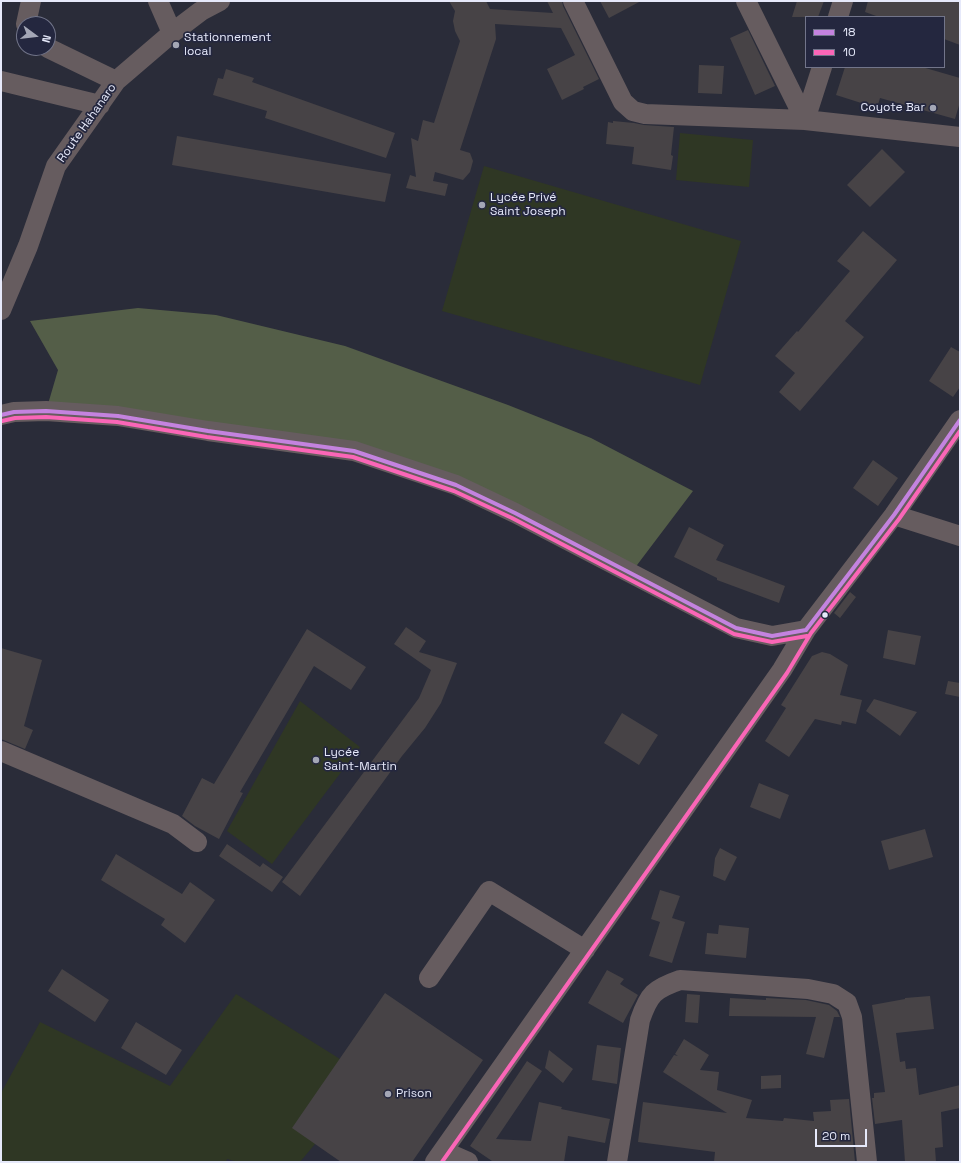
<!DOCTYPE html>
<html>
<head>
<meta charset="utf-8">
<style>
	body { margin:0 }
	#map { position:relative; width:961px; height:1163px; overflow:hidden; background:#2a2c39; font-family:"Space Grotesk",sans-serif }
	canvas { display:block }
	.frame { position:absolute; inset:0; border:2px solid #e6e9fa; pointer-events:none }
	.legend { position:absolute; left:805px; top:16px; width:140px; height:52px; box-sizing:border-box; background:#24273f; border:1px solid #72758a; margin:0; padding:5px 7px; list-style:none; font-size:12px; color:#e6e9fa }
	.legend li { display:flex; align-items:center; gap:8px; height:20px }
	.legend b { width:20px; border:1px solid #72758a }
	.north { position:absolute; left:16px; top:16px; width:40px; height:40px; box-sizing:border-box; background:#24273f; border:1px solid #72758a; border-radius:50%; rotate:105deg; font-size:11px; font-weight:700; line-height:16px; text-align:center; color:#e6e9fa }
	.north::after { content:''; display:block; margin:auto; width:14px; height:18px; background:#a4a7b6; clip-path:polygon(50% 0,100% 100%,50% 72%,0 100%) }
	.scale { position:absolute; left:815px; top:1129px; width:52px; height:18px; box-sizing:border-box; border:2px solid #e6e9fa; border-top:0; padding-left:5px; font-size:12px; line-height:14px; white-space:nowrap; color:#e6e9fa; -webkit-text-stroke:3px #24273f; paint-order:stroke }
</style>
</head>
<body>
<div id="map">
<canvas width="961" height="1163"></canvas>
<div class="frame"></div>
<ul class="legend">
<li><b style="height:5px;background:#c483df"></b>18</li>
<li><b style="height:5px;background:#fa66b7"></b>10</li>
</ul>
<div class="north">N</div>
<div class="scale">20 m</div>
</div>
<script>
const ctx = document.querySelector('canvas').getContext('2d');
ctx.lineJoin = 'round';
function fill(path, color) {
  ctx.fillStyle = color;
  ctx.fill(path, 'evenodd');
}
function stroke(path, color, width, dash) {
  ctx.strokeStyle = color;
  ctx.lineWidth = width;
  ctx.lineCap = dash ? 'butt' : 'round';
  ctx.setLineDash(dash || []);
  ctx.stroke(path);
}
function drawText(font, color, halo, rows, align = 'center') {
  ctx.font = font + ' "Space Grotesk",sans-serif';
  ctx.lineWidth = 3.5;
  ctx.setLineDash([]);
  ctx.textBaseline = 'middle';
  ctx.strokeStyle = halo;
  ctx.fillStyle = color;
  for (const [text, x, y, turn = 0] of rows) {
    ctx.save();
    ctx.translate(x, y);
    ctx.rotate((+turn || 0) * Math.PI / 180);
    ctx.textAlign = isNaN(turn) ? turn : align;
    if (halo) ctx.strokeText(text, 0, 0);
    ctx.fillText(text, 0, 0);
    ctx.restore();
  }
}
const green = new Path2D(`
	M 680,133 L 753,140 L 749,187 L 676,180 Z
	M 484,166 L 741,241 L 700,385 L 442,311 Z
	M 300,701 L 360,747 L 272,864 L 227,831 Z
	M 236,994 L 340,1059 L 315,1144 L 300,1162 L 238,1162 L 227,1159 L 226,1162 L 1,1162 L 1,1093 L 40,1022 L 170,1086 Z`);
const forest = new Path2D(`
	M 138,308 L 216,315 L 345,346 L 508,405 L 591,438 L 693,491 L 631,573 L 515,513 L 354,451 L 46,411 L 58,370 L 30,321 Z`);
const building = new Path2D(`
	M 449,1 L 486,1 L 490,9 L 553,13 L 547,1 L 562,1 L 563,6 L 599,79 L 583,87 L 584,89 L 562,100 L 547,69 L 575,55 L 561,28 L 495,24 L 496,39 L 460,150 L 470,153 L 473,161 L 470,172 L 463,180 L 435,172 L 433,181 L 448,184 L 445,196 L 406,188 L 410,175 L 416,177 L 411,138 L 418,141 L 423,120 L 434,123 L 460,41 L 455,31 L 453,21 L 455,11 Z
	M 600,1 L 641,1 L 609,18 Z
	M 797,1 L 824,1 L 818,17 L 792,17 Z
	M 868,1 L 960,1 L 960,45 L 944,39 L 944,17 L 879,17 L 865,12 Z
	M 748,30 L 775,86 L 755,95 L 730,38 Z
	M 699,65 L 724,66 L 722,94 L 698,93 Z
	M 845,67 L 922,67 L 960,78 L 960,102 L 955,119 L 880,98 L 877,108 L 836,95 Z
	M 226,69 L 254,78 L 252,82 L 395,133 L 386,158 L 265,118 L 267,111 L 213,95 L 218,78 L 223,79 Z
	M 613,121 L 634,123 L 644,125 L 674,127 L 671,155 L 673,156 L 671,170 L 632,164 L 634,147 L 606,144 L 608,122 L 613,123 Z
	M 177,136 L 391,174 L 385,202 L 172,165 Z
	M 882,149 L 905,172 L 870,207 L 847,185 Z
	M 863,231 L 897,260 L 845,321 L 864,337 L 800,411 L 779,392 L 795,373 L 775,356 L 797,331 L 798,332 L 850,271 L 837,261 Z
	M 951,347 L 960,352 L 960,387 L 953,397 L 929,381 Z
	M 873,460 L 898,478 L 878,506 L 853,488 Z
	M 689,527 L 724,545 L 716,560 L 785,586 L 779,603 L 717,580 L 717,578 L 674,557 Z
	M 850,592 L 856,597 L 840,618 L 834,613 Z
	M 406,627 L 426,641 L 419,652 L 457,663 L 441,703 L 425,728 L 402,756 L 300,896 L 282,882 L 419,698 L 431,670 L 394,644 Z
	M 307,629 L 366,667 L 351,690 L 314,666 L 240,792 L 243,793 L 219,839 L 195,826 L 182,816 L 202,778 L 214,784 Z
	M 888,630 L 921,636 L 915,665 L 883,658 Z
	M 1,648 L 42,660 L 24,726 L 33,730 L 25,749 L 1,739 Z
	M 822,652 L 830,654 L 848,665 L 840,695 L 862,700 L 856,724 L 842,721 L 841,725 L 815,719 L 789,757 L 765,741 L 786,708 L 781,705 L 812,656 Z
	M 948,681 L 960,683 L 960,697 L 945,694 Z
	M 874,699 L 917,712 L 900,736 L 866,711 Z
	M 622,713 L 658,735 L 639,765 L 604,743 Z
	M 759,783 L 789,795 L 780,819 L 750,807 Z
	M 925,829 L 933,857 L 889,870 L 881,841 Z
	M 227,844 L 260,867 L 263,863 L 283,877 L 272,892 L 219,856 Z
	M 720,848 L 737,857 L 725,881 L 713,876 L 715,858 Z
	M 116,854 L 182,894 L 190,882 L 215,900 L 185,943 L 161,925 L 165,919 L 101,880 Z
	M 660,890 L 680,896 L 672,918 L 685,922 L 672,963 L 649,956 L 660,922 L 651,919 Z
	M 719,925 L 749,928 L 746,958 L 705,954 L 707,933 L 718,934 Z
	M 62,969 L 109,1000 L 95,1022 L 48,991 Z
	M 607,970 L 624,979 L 620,984 L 638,995 L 623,1023 L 588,1003 Z
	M 385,993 L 483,1060 L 412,1162 L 341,1162 L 292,1128 Z
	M 687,994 L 700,995 L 698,1023 L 685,1022 Z
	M 930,996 L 934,1029 L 896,1033 L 900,1062 L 905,1061 L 906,1069 L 916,1068 L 919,1095 L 960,1085 L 960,1108 L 941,1112 L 943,1147 L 935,1148 L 936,1162 L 905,1162 L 902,1120 L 875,1124 L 872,1098 L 874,1098 L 874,1093 L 885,1092 L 880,1055 L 872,1005 L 905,999 L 905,998 Z
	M 730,998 L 766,1000 L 766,998 L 806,1000 L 829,1005 L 837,1011 L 840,1017 L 834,1017 L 824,1058 L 806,1054 L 816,1017 L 729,1016 Z
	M 136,1022 L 182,1050 L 166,1075 L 121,1048 Z
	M 684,1039 L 709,1055 L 700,1070 L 719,1072 L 717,1090 L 752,1100 L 746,1118 L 783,1121 L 784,1118 L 814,1121 L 813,1112 L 831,1111 L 830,1100 L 849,1099 L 855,1162 L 714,1162 L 715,1152 L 638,1142 L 643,1102 L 727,1113 L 663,1072 L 674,1055 L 678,1056 L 675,1054 Z
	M 597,1045 L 621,1048 L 617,1084 L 592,1080 Z
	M 549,1050 L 573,1069 L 563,1083 L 545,1068 Z
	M 527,1061 L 542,1071 L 496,1139 L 531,1141 L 539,1102 L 562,1107 L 561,1109 L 610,1119 L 605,1143 L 568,1136 L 564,1162 L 492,1161 L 470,1146 Z
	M 781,1075 L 781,1088 L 761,1089 L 761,1076 Z`);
const minor = new Path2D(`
	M 158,1 L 172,33
	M 573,1 L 623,102 L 633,111 L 645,114 L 805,120 L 960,137
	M 746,1 L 805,120
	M 838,17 L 843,1
	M 26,24 L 31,1
	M 48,48 L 116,81
	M 1,81 L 100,105
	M 805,120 L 822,67
	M 1,310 L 28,246 L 56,166 L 116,81 L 172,33 L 201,11 L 220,1
	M 1,415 L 14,412 L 46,411 L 118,416 L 208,431 L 354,451 L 456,485 L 515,513 L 736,628 L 772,636 L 806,630
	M 894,515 L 960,536
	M 1,751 L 173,824 L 197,842
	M 429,978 L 489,891 L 585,950
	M 443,1151 L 468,1162
	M 435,1162 L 782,670 L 806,630 L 894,515 L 960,420
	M 617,1162 L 640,1020 C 649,994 654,989 680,980 L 808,989 L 833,994 L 847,1003 L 852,1017 L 867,1162`);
const bus1 = new Path2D(`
	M 1,415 L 14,412 L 46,411 L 118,416 L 208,431 L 354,451 L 456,485 L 515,513 L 736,628 L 772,636 L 806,630
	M 806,630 L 894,515 L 960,420`);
const bus2 = new Path2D(`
	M 2,421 L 15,418 L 46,417 L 117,422 L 207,437 L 353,457 L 454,491 L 512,518 L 734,634 L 772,642 L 807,636
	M 442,1162 L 787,673 L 811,633 L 899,519 L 960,431`);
const markers = [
	[176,45,4,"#a4a7b6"],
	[933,108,4,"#a4a7b6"],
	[482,205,4,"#a4a7b6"],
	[825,615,3.5,"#e6e9fa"],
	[316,760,4,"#a4a7b6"],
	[388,1094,4,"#a4a7b6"]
];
const poiNames = [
	["Stationnement",184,38],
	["local",184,52],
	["Coyote Bar",925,108,"right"],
	["Lycée Privé",490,198],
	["Saint Joseph",490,212],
	["Lycée",324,753],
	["Saint-Martin",324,767],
	["Prison",396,1094]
];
const streetNames = [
	["Route Hahanaro",87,123,-55]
];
fill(green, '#2f3724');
fill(forest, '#545e48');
fill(building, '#474346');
stroke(minor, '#665c5f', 20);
stroke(bus1, '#c483df', 4);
stroke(bus2, '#fa66b7', 4);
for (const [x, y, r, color] of markers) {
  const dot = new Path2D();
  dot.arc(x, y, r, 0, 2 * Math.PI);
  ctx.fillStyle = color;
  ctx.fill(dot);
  stroke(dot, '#24273f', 1.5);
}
drawText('12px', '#e6e9fa', '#24273f', poiNames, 'left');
drawText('12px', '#e6e9fa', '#24273f', streetNames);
</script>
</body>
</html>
